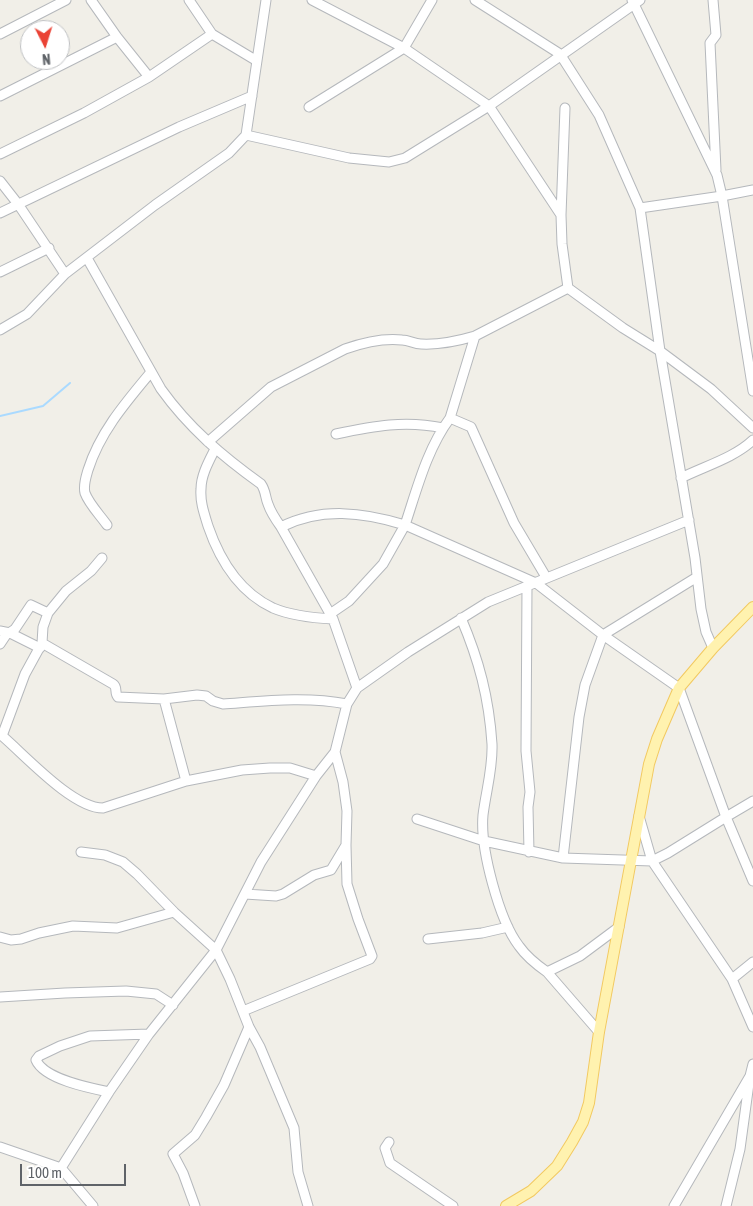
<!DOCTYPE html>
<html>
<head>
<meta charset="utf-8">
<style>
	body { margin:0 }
	#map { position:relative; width:753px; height:1206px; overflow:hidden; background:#f1efe8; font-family:"Asap Condensed",sans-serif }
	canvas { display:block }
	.north { position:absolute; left:20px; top:20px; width:50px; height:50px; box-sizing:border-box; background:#fff; border:1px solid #bfc1c3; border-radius:50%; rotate:175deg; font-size:14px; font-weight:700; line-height:20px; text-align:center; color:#5f6368 }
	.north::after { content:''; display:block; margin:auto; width:18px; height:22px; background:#ea4335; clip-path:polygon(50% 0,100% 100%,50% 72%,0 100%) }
	.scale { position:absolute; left:20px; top:1164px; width:106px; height:22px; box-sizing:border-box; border:2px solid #5f6368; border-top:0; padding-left:6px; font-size:15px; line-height:18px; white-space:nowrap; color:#5f6368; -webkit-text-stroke:4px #fff; paint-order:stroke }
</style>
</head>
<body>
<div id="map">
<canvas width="753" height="1206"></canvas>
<div class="north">N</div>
<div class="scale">100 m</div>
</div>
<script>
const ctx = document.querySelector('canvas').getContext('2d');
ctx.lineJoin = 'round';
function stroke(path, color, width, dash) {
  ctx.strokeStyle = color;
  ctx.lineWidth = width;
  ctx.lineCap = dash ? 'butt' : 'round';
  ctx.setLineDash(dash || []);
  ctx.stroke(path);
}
const stream = new Path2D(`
	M 0,416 L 43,406 L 70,383`);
const minor = new Path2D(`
	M 91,0 L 117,37 L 149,77 L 212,34
	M 189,0 L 212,34 L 257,61
	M 266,0 L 246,135 L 349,158 L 389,162 L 405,158 L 489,106 L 640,0
	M 312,0 L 404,48 L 489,106 L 561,215
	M 475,0 L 560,54 L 599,115 L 640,208 L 660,351 L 695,558 L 701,609 L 706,632 L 713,648
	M 632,0 L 717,175 L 722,196 L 753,391
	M 713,0 L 716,35 L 710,43 L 716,170
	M 0,34 L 66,0
	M 0,96 L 117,37
	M 309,107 L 404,48 L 432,0
	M 565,108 L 561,215 L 562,244 L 568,288 L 623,328 L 660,351 L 711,389 L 753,428
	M 0,154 L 84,113 L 149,77
	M 0,181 L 18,204 L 65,274 L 155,205 L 229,153 L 246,135
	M 640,208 L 722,196 L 753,190
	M 0,213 L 179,127 L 252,96
	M 87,258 L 161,389 C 189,428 222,456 261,484 C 266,491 265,497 268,504 C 271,513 276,520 281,527 C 321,507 363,512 405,525 L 383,564 L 349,601 L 330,614
	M 0,272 L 49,248
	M 0,330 L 27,314 L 65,274
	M 475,336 L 450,418 C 427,449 417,489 405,525 L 536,583 L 603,635 L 679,688 L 726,817 L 668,853 L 652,861 L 563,858 L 579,717 L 585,685 L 603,635 L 697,577
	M 450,418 L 471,427 L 514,523 L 546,577
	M 336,434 C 374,426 405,420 443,428
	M 208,442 L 271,387 L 345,349 C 362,343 384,338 402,340 C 409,340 414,344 421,344 C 439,345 458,341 475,336 L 568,288
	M 215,449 C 209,461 201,475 201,489 C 200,502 204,513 208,526 C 220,561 239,592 273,608 C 292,616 313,618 333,619
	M 681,478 C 705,466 734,458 753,440
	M 107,525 C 100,515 89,504 85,493 C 83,485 86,477 88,470 C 100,432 126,402 151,372
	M 281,527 L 333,619 L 357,688
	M 527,586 L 526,751 L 530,792 L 528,807 L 529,852
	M 461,618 C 479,660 489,698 492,744 C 493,768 486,791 483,815 C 480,848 499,920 519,946 C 526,956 537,965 547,972 L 580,956 L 619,927
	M 0,631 L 10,633 L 40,648
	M 42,643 L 113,684 C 118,687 114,693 118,697 L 164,699 L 197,695 L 206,696 L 213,701 L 223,704 C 265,701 306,696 347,704
	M 0,644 L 6,635 L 15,629 L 31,605 L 48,613
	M 164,699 L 186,781
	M 0,734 C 24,754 72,808 103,808 L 186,781 L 242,770 L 270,768 L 290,768 L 316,776
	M 2,736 L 25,674 L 42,643 L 43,627 L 48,613 L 66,591 L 91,571 L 102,558
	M 753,801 L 726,817 L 753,881
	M 639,816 L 652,861 L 732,979 L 753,1027
	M 417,819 L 484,841 L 563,858
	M 245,894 L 276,896 L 283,894 L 314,875 L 331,870 L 346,845
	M 0,937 L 11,940 L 21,939 L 39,933 L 73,926 L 117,928 L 174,912
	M 428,939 L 482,933 L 508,927
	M 547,972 L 599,1032
	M 732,979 L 753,962
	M 0,997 L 65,993 L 126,991 L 156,994 L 173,1005
	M 243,1011 L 370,959 L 372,956 L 358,919 L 347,884 L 346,845 L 347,811 L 343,782 L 335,752
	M 109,1092 C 89,1088 44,1079 36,1060 L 39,1056 L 60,1046 L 90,1036 L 149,1034
	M 389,1142 L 385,1148 L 390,1163 L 453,1206
	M 0,1147 L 61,1168 L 93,1206
	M 61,1168 L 109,1092 L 149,1034 L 216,950 L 174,912 L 137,874 L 123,862 L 105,855 L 81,852
	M 195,1206 L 183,1173 L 173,1154 L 195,1135 L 206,1117 L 224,1085 L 249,1027
	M 308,1206 L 298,1172 L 294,1128 L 260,1047 L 249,1027 L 230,979 L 216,950 L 261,862 L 316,776 L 335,752 L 347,704 L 357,688 L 408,652 L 488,602 L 689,520
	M 674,1206 L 750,1076
	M 726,1206 L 740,1149 L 750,1076 L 753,1064`);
const major = new Path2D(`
	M 506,1206 L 531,1191 L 557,1166 L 572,1142 L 583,1122 L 589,1103 L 599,1032 L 649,764 L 657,739 L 679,688 L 713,648 L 753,607`);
stroke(stream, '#aadaff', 2);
stroke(minor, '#b5b8bc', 11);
stroke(major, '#f2c960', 12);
stroke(minor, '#fff', 9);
stroke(major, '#fff2af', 10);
</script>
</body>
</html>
